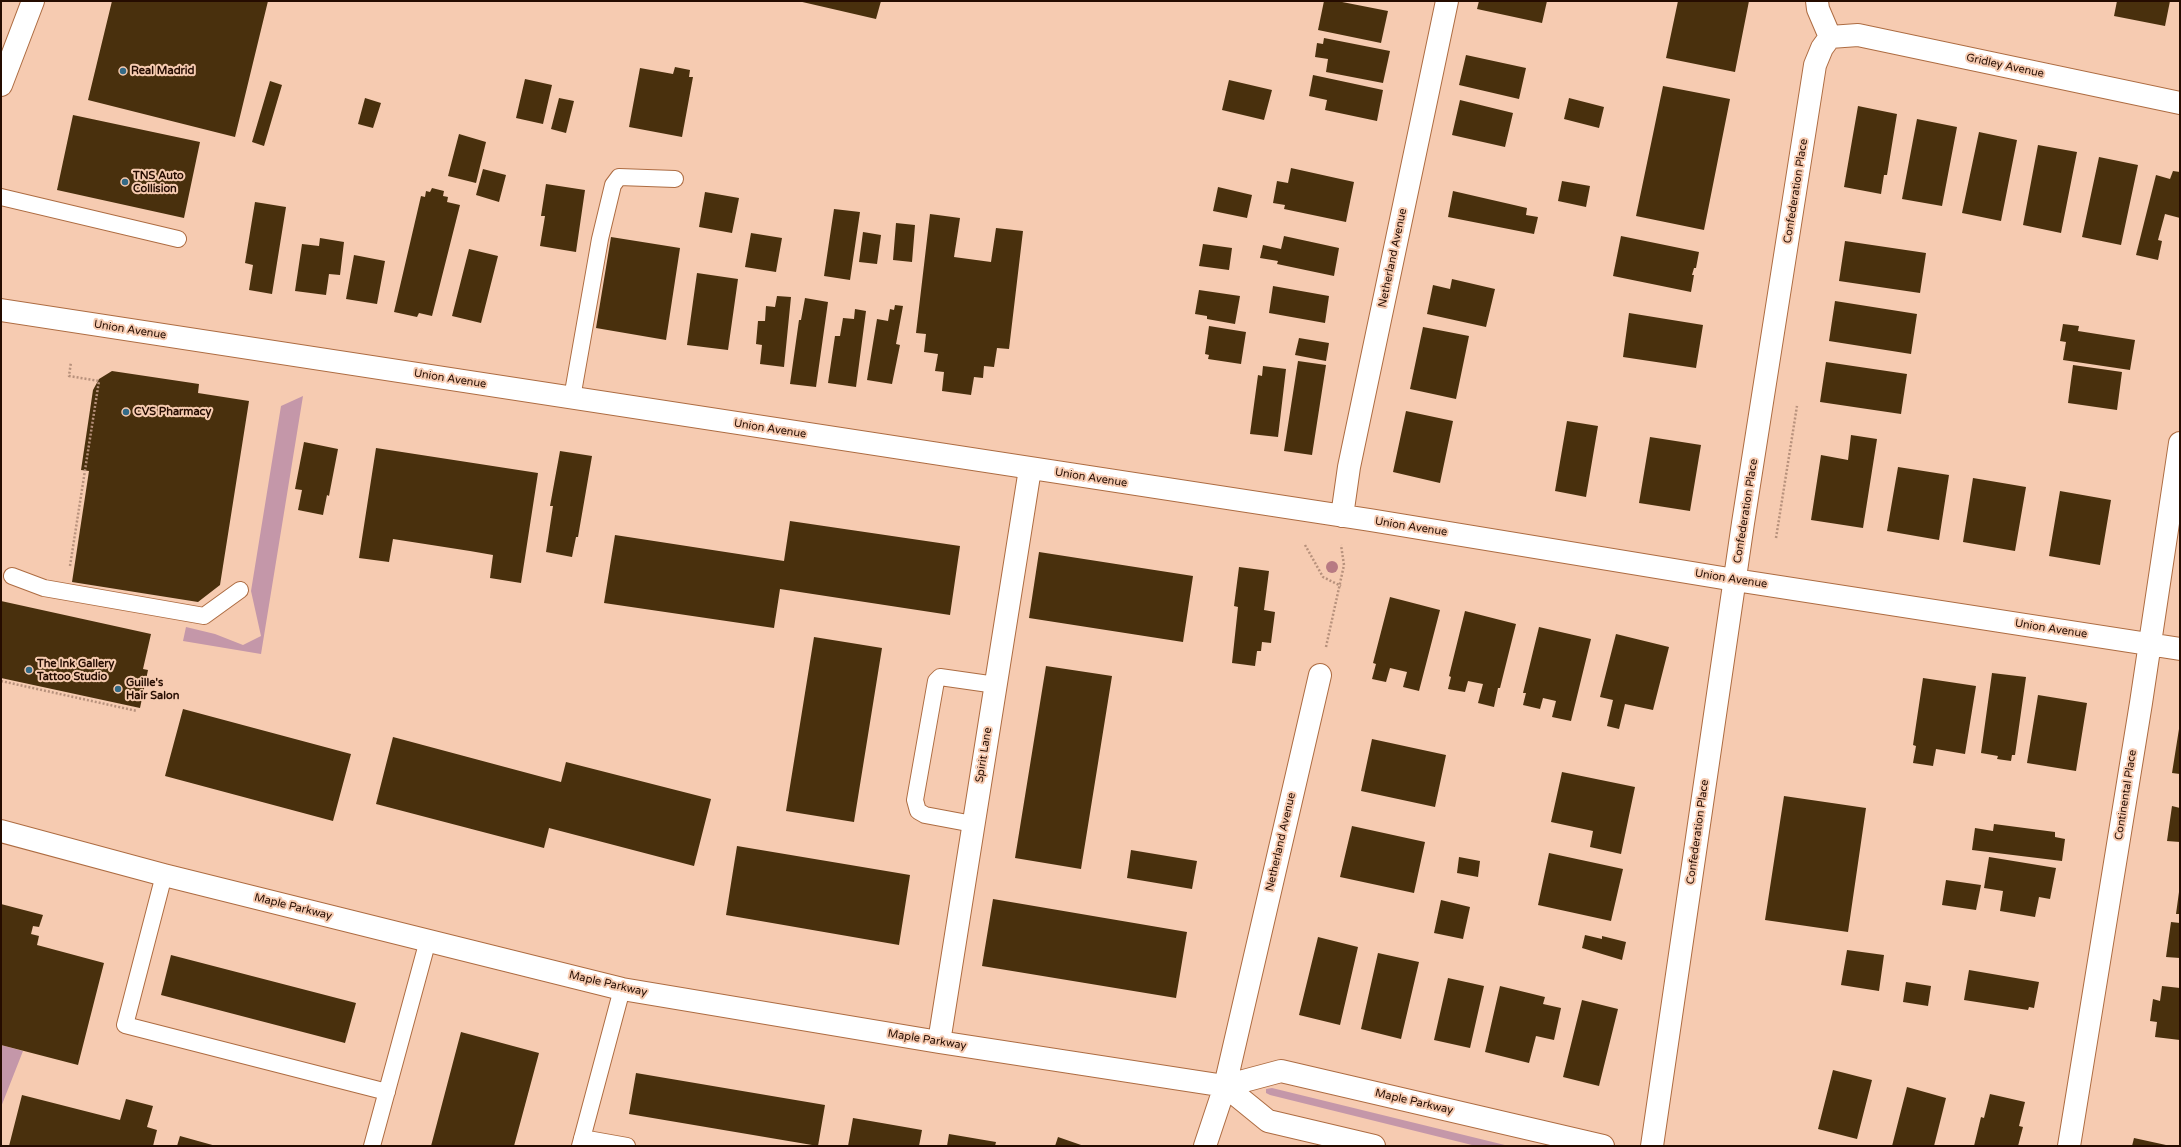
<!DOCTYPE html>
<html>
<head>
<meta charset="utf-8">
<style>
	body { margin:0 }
	#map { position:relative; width:2181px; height:1147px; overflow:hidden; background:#f6cbb1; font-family:"Varela Round",sans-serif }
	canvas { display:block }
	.frame { position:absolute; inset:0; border:2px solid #250c00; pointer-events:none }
</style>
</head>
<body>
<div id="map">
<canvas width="2181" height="1147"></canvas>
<div class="frame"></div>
</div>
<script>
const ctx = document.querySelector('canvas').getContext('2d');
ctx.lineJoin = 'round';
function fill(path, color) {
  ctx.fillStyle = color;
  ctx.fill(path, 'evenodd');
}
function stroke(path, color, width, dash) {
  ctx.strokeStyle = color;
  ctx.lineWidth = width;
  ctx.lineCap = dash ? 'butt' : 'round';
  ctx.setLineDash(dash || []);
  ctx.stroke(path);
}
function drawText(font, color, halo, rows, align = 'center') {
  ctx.font = font + ' "Varela Round",sans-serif';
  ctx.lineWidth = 4;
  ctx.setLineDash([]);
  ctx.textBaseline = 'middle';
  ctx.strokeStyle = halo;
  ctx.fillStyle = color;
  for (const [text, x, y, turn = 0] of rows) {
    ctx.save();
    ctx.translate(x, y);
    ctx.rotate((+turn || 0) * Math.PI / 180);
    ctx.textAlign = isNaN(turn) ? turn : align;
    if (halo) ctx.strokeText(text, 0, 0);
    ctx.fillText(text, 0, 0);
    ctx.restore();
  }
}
const green = new Path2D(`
	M 303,396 L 261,654 L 183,641 L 186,627 L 215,634 L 243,645 L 261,636 L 251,591 L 281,406 Z
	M 1,1045 L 23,1051 L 1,1107 Z
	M 1272,1088 L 1509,1146 L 1476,1146 L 1270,1095 L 1266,1093 L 1266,1089 Z`);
const building = new Path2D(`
	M 112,1 L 268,1 L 235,137 L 88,100 Z
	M 798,1 L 881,1 L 876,19 Z
	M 1324,1 L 1337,1 L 1388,11 L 1381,43 L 1318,30 Z
	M 1479,1 L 1547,1 L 1542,23 L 1477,9 Z
	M 1678,1 L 1749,1 L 1735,72 L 1666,58 Z
	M 2117,1 L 2170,1 L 2165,26 L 2114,16 Z
	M 1324,38 L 1390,51 L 1383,83 L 1326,72 L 1328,59 L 1315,57 L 1317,43 L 1323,44 Z
	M 1466,55 L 1526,68 L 1519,99 L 1459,85 Z
	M 675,67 L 690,70 L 689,77 L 693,77 L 682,137 L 629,127 L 640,68 L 673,74 Z
	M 1313,75 L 1383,90 L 1377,121 L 1325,110 L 1327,100 L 1309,96 Z
	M 525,79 L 552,85 L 543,124 L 516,118 Z
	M 1229,80 L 1272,90 L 1264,120 L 1222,110 Z
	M 270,81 L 282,85 L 264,146 L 252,142 Z
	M 1663,86 L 1730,99 L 1704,230 L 1636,216 Z
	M 365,98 L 381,103 L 373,128 L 358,124 Z
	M 559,98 L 574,101 L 566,133 L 551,129 Z
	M 1569,98 L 1604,107 L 1599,128 L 1564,119 Z
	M 1460,100 L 1513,113 L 1505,147 L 1452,135 Z
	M 1858,106 L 1897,114 L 1887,175 L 1884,175 L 1881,194 L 1844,187 Z
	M 73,115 L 200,142 L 184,218 L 57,190 Z
	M 1917,119 L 1957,127 L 1942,206 L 1902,199 Z
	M 1979,132 L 2017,140 L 2001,221 L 1962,213 Z
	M 459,134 L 486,142 L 476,183 L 448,176 Z
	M 2038,145 L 2077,152 L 2061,233 L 2023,225 Z
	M 2099,157 L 2138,165 L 2121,245 L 2082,237 Z
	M 1291,168 L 1354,182 L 1346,222 L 1284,209 L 1285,205 L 1273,203 L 1277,181 L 1288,183 Z
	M 483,169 L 506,175 L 499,202 L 476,195 Z
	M 2173,171 L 2180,172 L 2180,218 L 2165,214 L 2158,240 L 2162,241 L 2158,260 L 2136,255 L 2156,175 L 2170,179 Z
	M 1562,181 L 1590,186 L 1586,207 L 1558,201 Z
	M 546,184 L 585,190 L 576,252 L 540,246 L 545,216 L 541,216 Z
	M 1218,187 L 1252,195 L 1247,218 L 1213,211 Z
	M 432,188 L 444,191 L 443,196 L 448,197 L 447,202 L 460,205 L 432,316 L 419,313 L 417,317 L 394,312 L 421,196 L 425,197 L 426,191 L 430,192 Z
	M 1453,191 L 1527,208 L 1526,215 L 1538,217 L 1534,234 L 1448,217 Z
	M 705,192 L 739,198 L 732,233 L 699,227 Z
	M 255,202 L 286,207 L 272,294 L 249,290 L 253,265 L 245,263 Z
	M 834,209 L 860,212 L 850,280 L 824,276 Z
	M 930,214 L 960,218 L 954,257 L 991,262 L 996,228 L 1023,231 L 1009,349 L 997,348 L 994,367 L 984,366 L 983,378 L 974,377 L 971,395 L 942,391 L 944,372 L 935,371 L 938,354 L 924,352 L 926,334 L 916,333 Z
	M 896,223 L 915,225 L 912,262 L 893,260 Z
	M 863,232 L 881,235 L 877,264 L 859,262 Z
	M 751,233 L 782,238 L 776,272 L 745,267 Z
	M 1284,236 L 1339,248 L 1334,276 L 1277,264 L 1278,261 L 1260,258 L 1263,245 L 1281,249 Z
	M 1621,236 L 1699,252 L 1696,268 L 1694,268 L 1692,275 L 1694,275 L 1691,292 L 1613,276 Z
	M 611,237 L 680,248 L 666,340 L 596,328 Z
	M 320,238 L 344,242 L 340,275 L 329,274 L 326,295 L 295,291 L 302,244 L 319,246 Z
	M 1845,241 L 1926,253 L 1920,293 L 1839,281 Z
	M 1203,244 L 1232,248 L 1229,270 L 1199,266 Z
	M 469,249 L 498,256 L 481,323 L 452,316 Z
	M 354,255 L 385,261 L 377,304 L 346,299 Z
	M 697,273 L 738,279 L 728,350 L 687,345 Z
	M 1452,279 L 1495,289 L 1486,327 L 1427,314 L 1433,285 L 1450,289 Z
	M 1273,286 L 1329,296 L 1325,323 L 1269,313 Z
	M 1199,290 L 1240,296 L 1235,324 L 1207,319 L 1207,316 L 1195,314 Z
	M 777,296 L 791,297 L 784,367 L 760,364 L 762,345 L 756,344 L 758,321 L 765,321 L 766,306 L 775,307 Z
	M 805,298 L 828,302 L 816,387 L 790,384 L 799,320 L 801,320 Z
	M 1835,301 L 1917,314 L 1911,354 L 1829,341 Z
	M 895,305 L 903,306 L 896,344 L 900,345 L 892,384 L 867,380 L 877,319 L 888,321 L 890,309 L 894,310 Z
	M 855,309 L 866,311 L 856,387 L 828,383 L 835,336 L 840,336 L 843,318 L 854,319 Z
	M 1629,313 L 1703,325 L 1696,368 L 1623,357 Z
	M 2063,324 L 2079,326 L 2078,331 L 2135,340 L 2130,370 L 2063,360 L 2066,342 L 2060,341 Z
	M 1209,326 L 1246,332 L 1241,364 L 1208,359 L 1209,355 L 1205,354 Z
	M 1423,327 L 1469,336 L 1456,399 L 1410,389 Z
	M 1299,338 L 1329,343 L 1326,361 L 1295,355 Z
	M 1298,361 L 1326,365 L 1312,455 L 1284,451 Z
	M 1826,362 L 1907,374 L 1901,414 L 1820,402 Z
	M 2073,365 L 2122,372 L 2117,410 L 2068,403 Z
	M 1263,366 L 1286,369 L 1278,437 L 1250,434 L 1258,375 L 1262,376 Z
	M 112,371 L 199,384 L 198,393 L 249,401 L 220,585 L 198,602 L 72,582 L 89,471 L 81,470 L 93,390 L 99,379 Z
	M 1406,411 L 1453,421 L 1440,483 L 1393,472 Z
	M 1567,421 L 1598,426 L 1586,497 L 1555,491 Z
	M 1851,435 L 1877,439 L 1863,528 L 1811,520 L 1821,455 L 1848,460 Z
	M 1650,437 L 1701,445 L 1690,511 L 1639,503 Z
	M 304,442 L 338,449 L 329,496 L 327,495 L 323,515 L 298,510 L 302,490 L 295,489 Z
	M 376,448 L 538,473 L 521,583 L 490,578 L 493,555 L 470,551 L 393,539 L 389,562 L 359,558 Z
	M 560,451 L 592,456 L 578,537 L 576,537 L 572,557 L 546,552 L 553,506 L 550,506 Z
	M 1898,467 L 1949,475 L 1939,540 L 1887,531 Z
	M 1973,478 L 2026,487 L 2015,551 L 1963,542 Z
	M 2060,491 L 2111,500 L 2100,565 L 2049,556 Z
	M 790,521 L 960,546 L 950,615 L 780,589 L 774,628 L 604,603 L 615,535 L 784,561 Z
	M 1039,552 L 1193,576 L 1183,642 L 1029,618 Z
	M 1239,567 L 1269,571 L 1264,610 L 1275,612 L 1271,643 L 1262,642 L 1261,651 L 1257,651 L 1255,666 L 1232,663 L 1238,607 L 1234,606 Z
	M 1390,597 L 1440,610 L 1419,691 L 1403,687 L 1407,672 L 1390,668 L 1386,682 L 1372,679 L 1376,664 L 1373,663 Z
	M 1,601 L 151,634 L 143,669 L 148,670 L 140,708 L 1,678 Z
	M 1465,611 L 1516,624 L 1500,688 L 1498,688 L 1494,707 L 1478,703 L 1483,684 L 1468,681 L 1465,692 L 1448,689 L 1451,677 L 1449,676 Z
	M 1539,627 L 1591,639 L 1571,721 L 1552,717 L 1556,701 L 1543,698 L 1540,709 L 1523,705 L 1526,693 L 1523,693 Z
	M 1616,634 L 1669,647 L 1653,710 L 1625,704 L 1619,729 L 1607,726 L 1613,700 L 1600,697 Z
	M 814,637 L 882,648 L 854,822 L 786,811 Z
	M 1046,666 L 1112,676 L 1081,869 L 1015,858 Z
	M 1992,673 L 2026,677 L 2015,755 L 2012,755 L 2011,761 L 1997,759 L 1998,756 L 1981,753 Z
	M 1923,678 L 1976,686 L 1965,754 L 1936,749 L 1933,766 L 1913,763 L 1916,746 L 1913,745 Z
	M 2038,695 L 2087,703 L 2076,771 L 2027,763 Z
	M 183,709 L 351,754 L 333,821 L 165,776 Z
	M 2179,729 L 2180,729 L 2180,774 L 2172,773 Z
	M 393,737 L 561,782 L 566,762 L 711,799 L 694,866 L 549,828 L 544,848 L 376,804 Z
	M 1372,739 L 1446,755 L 1435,807 L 1361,791 Z
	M 1562,772 L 1635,787 L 1621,854 L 1590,847 L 1593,831 L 1551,822 Z
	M 1784,796 L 1866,808 L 1848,932 L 1765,920 Z
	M 2172,806 L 2180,808 L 2180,842 L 2167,841 Z
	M 1994,824 L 2055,832 L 2055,837 L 2065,839 L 2062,861 L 1972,850 L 1975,828 L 1993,831 Z
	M 1352,826 L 1425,842 L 1414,893 L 1340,877 Z
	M 737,846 L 910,875 L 899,945 L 726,915 Z
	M 1131,850 L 1197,861 L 1192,889 L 1127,878 Z
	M 1549,853 L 1623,869 L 1611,921 L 1538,905 Z
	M 1459,857 L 1480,861 L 1478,877 L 1457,873 Z
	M 1989,857 L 2056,868 L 2050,899 L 2039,897 L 2035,917 L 2000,911 L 2003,891 L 1984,888 Z
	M 1946,880 L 1981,885 L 1976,910 L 1942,905 Z
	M 2179,892 L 2180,892 L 2180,914 L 2176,914 Z
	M 993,899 L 1187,932 L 1176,998 L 982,966 Z
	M 1441,900 L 1470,907 L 1463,939 L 1434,933 Z
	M 1,904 L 43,915 L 39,927 L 33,926 L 31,934 L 39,936 L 37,945 L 104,963 L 78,1065 L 1,1045 Z
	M 2171,922 L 2180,923 L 2180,958 L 2166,957 Z
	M 1585,935 L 1602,939 L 1602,936 L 1626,942 L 1622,960 L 1582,948 Z
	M 1318,937 L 1358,947 L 1340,1025 L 1299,1015 Z
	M 1847,950 L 1884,955 L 1879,991 L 1841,985 Z
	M 1378,953 L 1419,962 L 1401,1039 L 1361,1029 Z
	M 171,955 L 356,1003 L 345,1043 L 161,995 Z
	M 1969,970 L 2039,982 L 2034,1008 L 2029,1007 L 2028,1010 L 1964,1000 Z
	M 1448,978 L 1484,986 L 1470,1048 L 1434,1040 Z
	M 1906,982 L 1931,986 L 1928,1006 L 1903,1002 Z
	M 1500,986 L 1545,997 L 1543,1004 L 1561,1008 L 1554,1040 L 1536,1036 L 1529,1063 L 1485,1052 Z
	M 2162,986 L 2180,988 L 2180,1040 L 2155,1037 L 2157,1022 L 2150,1021 L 2153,999 L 2160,1001 Z
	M 1582,1000 L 1618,1009 L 1599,1086 L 1563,1077 Z
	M 461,1032 L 539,1053 L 514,1146 L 431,1146 Z
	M 1833,1070 L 1872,1080 L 1857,1139 L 1818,1129 Z
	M 636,1073 L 825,1105 L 818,1146 L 629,1114 Z
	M 1907,1087 L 1946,1098 L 1934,1146 L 1892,1146 Z
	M 1990,1094 L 2025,1102 L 2019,1126 L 2023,1127 L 2018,1146 L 1974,1146 L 1981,1117 L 1984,1118 Z
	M 22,1095 L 120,1120 L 126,1099 L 153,1106 L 147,1127 L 157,1130 L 153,1146 L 9,1146 Z
	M 853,1118 L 922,1130 L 919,1146 L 848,1146 Z
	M 949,1134 L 996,1142 L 995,1146 L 947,1146 Z
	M 180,1136 L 216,1146 L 177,1146 Z
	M 1058,1137 L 1084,1146 L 1055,1146 Z
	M 2134,1138 L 2166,1145 L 2166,1146 L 2132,1146 Z`);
const path = new Path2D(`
	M 1776,538 L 1797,406
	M 1305,545 L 1323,577 L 1341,586
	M 70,566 L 99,381 L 69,376 L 71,362
	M 1326,647 L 1344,565 L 1341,545
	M 1,681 L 137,711`);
const lane = new Path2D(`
	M 1,197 L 178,239
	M 572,398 L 600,239 L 613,185 L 619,177 L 675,179
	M 12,576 L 44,588 L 204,616 L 240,590
	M 973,824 L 925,815 L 918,811 L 915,800 L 936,681 L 940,677 L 996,685
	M 164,875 L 125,1025 L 387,1092
	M 582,1138 L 627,1146
	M 372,1146 L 428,940
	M 580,1146 L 622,989`);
const street = new Path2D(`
	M 1817,1 L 1818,9 L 1830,37
	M 1830,37 L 1858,35 L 2180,103
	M 1,310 L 1370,520 L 1735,580 L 2180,649
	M 1342,516 L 1349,467 L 1447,1
	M 1,831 L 164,875 L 622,989 L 939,1042 L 1225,1086 L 1281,1071 L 1603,1146
	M 939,1042 L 1030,469
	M 1225,1086 L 1268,1121 L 1374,1146
	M 1205,1146 L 1225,1086 L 1320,675
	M 1652,1146 L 1743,523 L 1815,65 L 1822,48 L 1830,37
	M 2069,1146 L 2141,703 L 2180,443`);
const secondary = new Path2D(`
	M 1,85 L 33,1`);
const trees = [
	[1332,567]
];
const markers = [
	[123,71,4,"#346a86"],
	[125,182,4,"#346a86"],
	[126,412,4,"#346a86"],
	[29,670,4,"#346a86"],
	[118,689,4,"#346a86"]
];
const streetNames = [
	["Gridley Avenue",2005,66,12],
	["Confederation Place",1796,191,-81],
	["Netherland Avenue",1393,258,-78],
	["Union Avenue",130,330,9],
	["Union Avenue",450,379,9],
	["Union Avenue",770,429,9],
	["Union Avenue",1091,478,9],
	["Confederation Place",1746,511,-81],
	["Union Avenue",1411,527,9],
	["Union Avenue",1731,579,9],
	["Union Avenue",2051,629,9],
	["Spirit Lane",984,755,-81],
	["Continental Place",2126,795,-81],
	["Confederation Place",1698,832,-82],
	["Netherland Avenue",1281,842,-77],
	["Maple Parkway",293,907,14],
	["Maple Parkway",608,984,13],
	["Maple Parkway",927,1040,9],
	["Maple Parkway",1414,1102,13]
];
const poiNames = [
	["Real Madrid",131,71],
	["TNS Auto",133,176],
	["Collision",133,189],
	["CVS Pharmacy",134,412],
	["The Ink Gallery",37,664],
	["Tattoo Studio",37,677],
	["Guille's",126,683],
	["Hair Salon",126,696]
];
fill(green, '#c497a9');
fill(building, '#49300d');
stroke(lane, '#ad6c42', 18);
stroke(street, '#ad6c42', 24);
stroke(secondary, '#ad6c42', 24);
stroke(path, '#b7917c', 2.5, [2, 2]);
stroke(lane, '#fff', 16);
stroke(street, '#fff', 22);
stroke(secondary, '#fff', 22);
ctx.fillStyle = '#b77a83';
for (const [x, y] of trees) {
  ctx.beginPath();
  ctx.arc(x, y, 6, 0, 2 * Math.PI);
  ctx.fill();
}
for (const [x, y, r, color] of markers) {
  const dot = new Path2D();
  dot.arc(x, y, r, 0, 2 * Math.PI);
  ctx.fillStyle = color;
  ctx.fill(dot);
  stroke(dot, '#f6cbb1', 1.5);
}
drawText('11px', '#250c00', '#f6cbb1', streetNames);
drawText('bold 11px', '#250c00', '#f6cbb1', poiNames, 'left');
</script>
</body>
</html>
